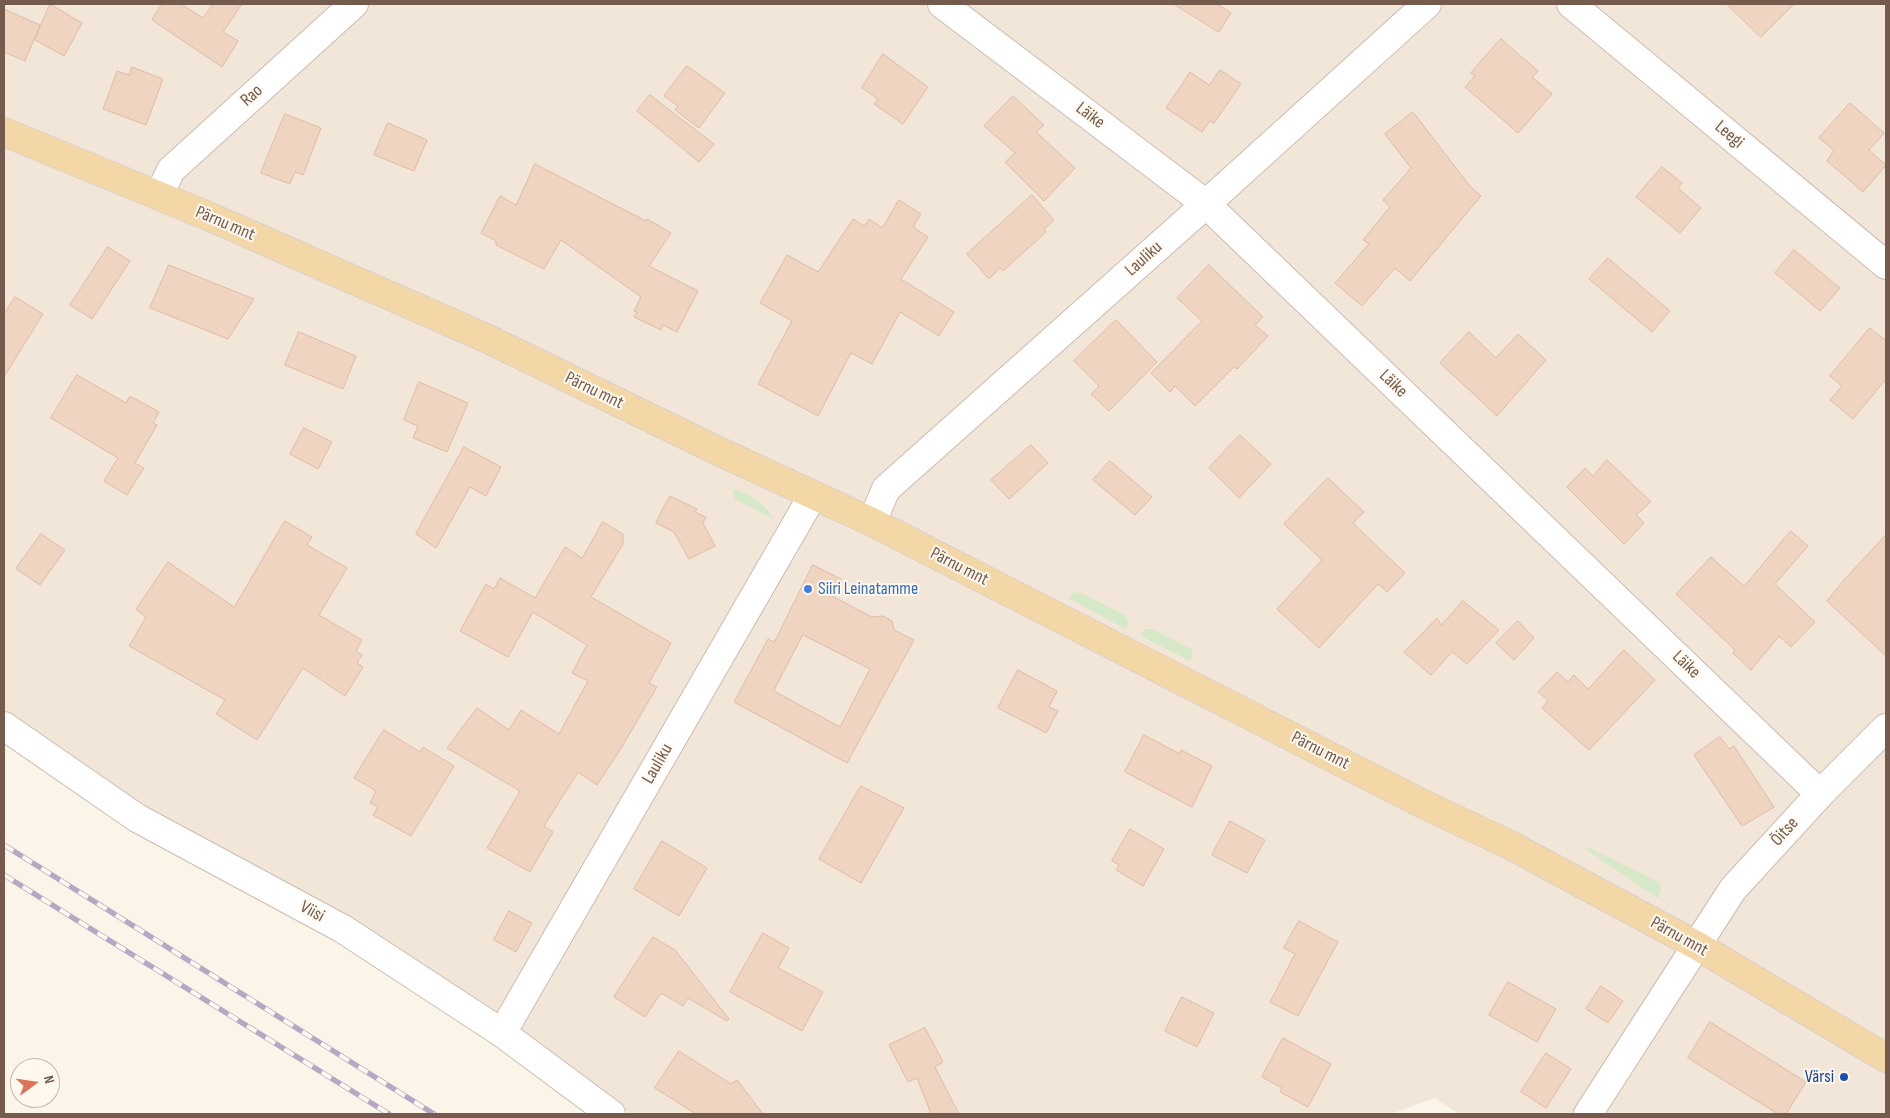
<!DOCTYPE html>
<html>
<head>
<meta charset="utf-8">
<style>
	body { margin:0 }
	#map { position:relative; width:1890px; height:1118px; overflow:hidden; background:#fbf4e9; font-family:"Sofia Sans Condensed",sans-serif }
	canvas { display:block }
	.frame { position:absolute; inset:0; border:5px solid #745b4e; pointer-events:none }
	.north { position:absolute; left:10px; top:1058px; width:50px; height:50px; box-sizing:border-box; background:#fef8ef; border:1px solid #c7b9af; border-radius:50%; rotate:76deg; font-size:14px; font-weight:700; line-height:20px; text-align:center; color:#745b4e }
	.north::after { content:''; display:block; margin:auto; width:18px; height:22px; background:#db7458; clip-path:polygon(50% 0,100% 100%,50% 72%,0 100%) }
</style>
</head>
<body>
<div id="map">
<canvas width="1890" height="1118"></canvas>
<div class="frame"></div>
<div class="north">N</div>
</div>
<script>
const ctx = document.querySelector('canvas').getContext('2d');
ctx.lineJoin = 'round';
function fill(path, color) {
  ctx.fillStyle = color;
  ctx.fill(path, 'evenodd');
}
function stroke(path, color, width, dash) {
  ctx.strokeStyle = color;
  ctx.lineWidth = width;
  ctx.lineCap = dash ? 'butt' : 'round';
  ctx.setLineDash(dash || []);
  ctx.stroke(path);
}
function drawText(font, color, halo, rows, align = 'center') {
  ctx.font = font + ' "Sofia Sans Condensed",sans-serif';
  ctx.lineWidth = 4;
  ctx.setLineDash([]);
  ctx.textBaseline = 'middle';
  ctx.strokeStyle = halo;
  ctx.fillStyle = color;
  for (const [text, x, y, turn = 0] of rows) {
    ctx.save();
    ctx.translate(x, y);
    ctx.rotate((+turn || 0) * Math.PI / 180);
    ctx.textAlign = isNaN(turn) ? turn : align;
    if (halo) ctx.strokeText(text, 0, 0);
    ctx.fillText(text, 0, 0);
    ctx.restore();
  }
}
const residential = new Path2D(`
	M 4,4 L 1886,4 L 1886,1114 L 1459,1114 L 1435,1098 L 1390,1114 L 631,1114 L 543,1051 L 161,818 L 4,713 Z`);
const green = new Path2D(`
	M 734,489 C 754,497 762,501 774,519 L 735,499 L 733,492 Z
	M 1074,592 L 1081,593 L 1126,616 L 1128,623 L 1126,629 L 1068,598 Z
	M 1144,629 L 1152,629 L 1191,649 L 1193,656 L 1190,661 L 1141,636 Z
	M 1590,848 L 1660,883 L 1661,888 L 1658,898 L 1585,849 Z`);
const building = new Path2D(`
	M 50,4 L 82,23 L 64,56 L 35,40 Z
	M 162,4 L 181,4 L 203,18 L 213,4 L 242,4 L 223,32 L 238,41 L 222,67 L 152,20 Z
	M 1174,4 L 1217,4 L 1231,13 L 1219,32 Z
	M 1727,4 L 1794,4 L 1761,37 Z
	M 4,9 L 40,25 L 25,61 L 4,52 Z
	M 1501,39 L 1538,71 L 1532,77 L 1552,94 L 1518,133 L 1465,87 L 1475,76 L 1471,73 Z
	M 883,54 L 928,87 L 903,124 L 874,104 L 878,99 L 862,88 Z
	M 687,66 L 725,93 L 699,128 L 675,110 L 678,106 L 664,96 Z
	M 132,67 L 163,79 L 146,125 L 103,109 L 117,71 L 129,75 Z
	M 1220,70 L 1241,84 L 1214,123 L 1210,121 L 1202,132 L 1166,108 L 1190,72 L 1209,85 Z
	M 650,95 L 714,144 L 699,162 L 637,111 Z
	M 1013,96 L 1044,125 L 1036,132 L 1075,168 L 1044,201 L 1005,162 L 1015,153 L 984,126 Z
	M 1850,103 L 1884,133 L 1869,150 L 1886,165 L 1863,192 L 1827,161 L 1834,150 L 1819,138 Z
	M 1413,112 L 1469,185 L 1481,196 L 1410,281 L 1395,268 L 1362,306 L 1335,283 L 1369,244 L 1363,240 L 1390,207 L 1383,200 L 1411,168 L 1385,134 Z
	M 285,114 L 321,128 L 303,175 L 295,172 L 290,184 L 261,173 Z
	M 388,123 L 427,140 L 414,171 L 374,155 Z
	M 535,164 L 646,221 L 647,219 L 671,233 L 649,266 L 698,291 L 677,332 L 663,325 L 661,330 L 634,317 L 637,312 L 634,311 L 641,297 L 561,240 L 544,269 L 496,245 L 496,241 L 481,233 L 500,196 L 516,205 Z
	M 1662,167 L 1682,183 L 1678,188 L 1701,208 L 1680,233 L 1636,197 Z
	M 1032,195 L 1054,220 L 1044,229 L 1046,232 L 1003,271 L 1000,268 L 989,279 L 967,254 Z
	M 899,200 L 921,214 L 913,227 L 928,237 L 901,279 L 954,312 L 939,336 L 900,312 L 872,364 L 851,353 L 818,416 L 758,384 L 792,321 L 760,303 L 787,255 L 818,272 L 853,219 L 864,226 L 869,219 L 882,228 Z
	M 108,247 L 130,261 L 92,319 L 70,305 Z
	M 1794,250 L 1840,288 L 1820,311 L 1775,273 Z
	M 1608,258 L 1670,311 L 1652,332 L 1589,279 Z
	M 169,265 L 254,299 L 228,339 L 150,308 Z
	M 1209,265 L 1263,317 L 1255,325 L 1268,336 L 1237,369 L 1234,367 L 1195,406 L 1175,386 L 1170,392 L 1151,373 L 1202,321 L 1177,298 Z
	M 15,297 L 43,314 L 4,377 L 4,315 Z
	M 1116,320 L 1157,362 L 1109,411 L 1091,394 L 1099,386 L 1074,361 Z
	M 1870,328 L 1886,341 L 1886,379 L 1853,419 L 1830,400 L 1842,386 L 1830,376 Z
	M 299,332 L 356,356 L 343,389 L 285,365 Z
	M 1469,332 L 1496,358 L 1518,334 L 1546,360 L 1497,416 L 1440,363 Z
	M 77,375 L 126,403 L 130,396 L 159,412 L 153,423 L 157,425 L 135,463 L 144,468 L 127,495 L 104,481 L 118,458 L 51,418 Z
	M 419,382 L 468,403 L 447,452 L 413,438 L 418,426 L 404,420 Z
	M 304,428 L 332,442 L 318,469 L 290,454 Z
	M 1240,435 L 1271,464 L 1239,498 L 1209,468 Z
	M 1031,445 L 1048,463 L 1009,499 L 991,480 Z
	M 464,447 L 501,467 L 486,496 L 470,487 L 436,548 L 416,534 Z
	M 1607,460 L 1651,502 L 1636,515 L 1644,523 L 1624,544 L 1567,487 L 1585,468 L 1593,476 Z
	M 1110,461 L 1152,497 L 1135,515 L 1093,480 Z
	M 1328,478 L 1364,512 L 1353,523 L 1405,573 L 1387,592 L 1378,584 L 1319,648 L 1277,609 L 1322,560 L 1284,524 Z
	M 670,496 L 697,509 L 695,512 L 706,517 L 703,523 L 715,546 L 689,559 L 674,532 L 656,523 Z
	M 285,521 L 312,537 L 307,545 L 347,568 L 319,615 L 362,640 L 356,651 L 362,655 L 357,663 L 363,667 L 345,696 L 303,668 L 257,740 L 216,714 L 225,700 L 129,646 L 146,617 L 136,609 L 168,562 L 234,607 Z
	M 603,522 L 623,534 L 623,544 L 591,597 L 671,643 L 649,683 L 657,687 L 620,750 L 597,785 L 578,772 L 544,826 L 553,832 L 530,872 L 487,848 L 520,791 L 447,748 L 477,708 L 509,730 L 521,710 L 559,734 L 588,681 L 572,673 L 587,645 L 533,612 L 508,657 L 460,631 L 486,584 L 494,589 L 500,578 L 535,598 L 565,547 L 582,558 Z
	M 1791,531 L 1808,546 L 1775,584 L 1815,622 L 1791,647 L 1779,636 L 1751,670 L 1733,653 L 1735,650 L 1676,594 L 1711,557 L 1744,586 Z
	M 41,534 L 65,550 L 40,585 L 16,569 Z
	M 1886,535 L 1886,656 L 1827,601 L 1844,580 Z
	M 813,565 L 841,579 L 832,596 L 872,617 L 883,616 L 892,621 L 894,630 L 914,640 L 847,763 L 734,702 L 768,639 L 774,642 ZM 803,635 L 870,669 L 840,727 L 774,691 Z
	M 1463,601 L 1499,630 L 1467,664 L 1452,652 L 1431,675 L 1404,652 L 1437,618 L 1441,625 Z
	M 1518,621 L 1534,638 L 1514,660 L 1496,643 Z
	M 1624,650 L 1655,680 L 1589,750 L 1542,708 L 1548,700 L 1538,692 L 1557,672 L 1568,682 L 1574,675 L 1588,689 Z
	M 1018,670 L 1057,691 L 1049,707 L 1058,711 L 1046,733 L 998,708 Z
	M 384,730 L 420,752 L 423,747 L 454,766 L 411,836 L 373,815 L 378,807 L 370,803 L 376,791 L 354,778 Z
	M 1144,735 L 1180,754 L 1181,750 L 1212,766 L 1192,807 L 1125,772 Z
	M 1720,737 L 1729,749 L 1734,746 L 1774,807 L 1742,826 L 1694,755 Z
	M 861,786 L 904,808 L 861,883 L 819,859 Z
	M 1230,821 L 1265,840 L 1247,873 L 1212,855 Z
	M 1130,829 L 1164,849 L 1143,886 L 1116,870 L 1119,865 L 1112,861 Z
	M 662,841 L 707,868 L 679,916 L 634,889 Z
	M 509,911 L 532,923 L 516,952 L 494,940 Z
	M 1299,921 L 1338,942 L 1298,1016 L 1270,1002 L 1295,954 L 1284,948 Z
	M 763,933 L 789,948 L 778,968 L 823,992 L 802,1031 L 730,992 Z
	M 653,937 L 675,950 L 729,1019 L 727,1021 L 688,998 L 683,1006 L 661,993 L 645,1017 L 614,997 Z
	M 1508,982 L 1556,1009 L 1537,1042 L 1489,1015 Z
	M 1601,986 L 1623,1001 L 1608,1023 L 1586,1009 Z
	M 1182,997 L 1214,1013 L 1197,1047 L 1165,1031 Z
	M 1710,1022 L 1806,1082 L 1786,1114 L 1778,1114 L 1688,1058 Z
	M 925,1028 L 943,1062 L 935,1067 L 959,1114 L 931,1114 L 917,1078 L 908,1082 L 889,1045 Z
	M 1283,1038 L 1331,1064 L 1308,1107 L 1280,1092 L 1282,1088 L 1262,1077 Z
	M 679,1051 L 731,1084 L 737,1080 L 763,1114 L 696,1114 L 655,1088 Z
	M 1546,1053 L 1571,1069 L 1546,1108 L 1521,1092 Z`);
const minor = new Path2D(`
	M 942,4 L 1206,204 L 1820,794
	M 1571,4 L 1886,265
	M 159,195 L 171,170 L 354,4
	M 872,522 L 886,489 L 1206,204 L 1427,4
	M 4,726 L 137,818 L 343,929 L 502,1033 L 611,1114
	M 502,1033 L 813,495
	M 1588,1114 L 1733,889 L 1820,794 L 1886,728`);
const major = new Path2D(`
	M 4,132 L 208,216 L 486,338 L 716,450 L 872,522 L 1423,804 L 1510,845 L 1696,945 L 1886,1058`);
const rail = new Path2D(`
	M 4,845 L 434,1114
	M 4,875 L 389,1114`);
const markers = [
	[808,589,5,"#3f7fe0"],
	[1844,1077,5,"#1a4fb4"]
];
const streetNames = [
	["Rao",252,96,-42],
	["Läike",1090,116,37],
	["Leegi",1729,135,40],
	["Pärnu mnt",225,224,23],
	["Lauliku",1144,259,-42],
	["Läike",1393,384,44],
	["Pärnu mnt",594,391,26],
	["Pärnu mnt",959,567,27],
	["Läike",1686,665,44],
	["Pärnu mnt",1320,751,27],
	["Lauliku",658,764,-60],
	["Õitse",1785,832,-48],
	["Viisi",312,912,29],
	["Pärnu mnt",1679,937,29]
];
const shopNames = [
	["Siiri Leinatamme",818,589]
];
const transitNames = [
	["Värsi",1834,1077]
];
fill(residential, '#f2e6d8');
fill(green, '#d5e8c8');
fill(building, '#efd4c2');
stroke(building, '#e0bba4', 1);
stroke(minor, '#cdbcaf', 30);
stroke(major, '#d8d1cd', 30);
stroke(minor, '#fff', 28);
stroke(major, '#f4d7a7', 28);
stroke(rail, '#b7a7c5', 5.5);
stroke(rail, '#fef8ef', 4, [11]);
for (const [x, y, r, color] of markers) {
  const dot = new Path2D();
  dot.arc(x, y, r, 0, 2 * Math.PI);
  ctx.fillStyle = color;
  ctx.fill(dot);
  stroke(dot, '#fef8ef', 2);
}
drawText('18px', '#745b4e', '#fef8ef', streetNames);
drawText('18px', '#366cbe', '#fef8ef', shopNames, 'left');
drawText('18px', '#164399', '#fef8ef', transitNames, 'right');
</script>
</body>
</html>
